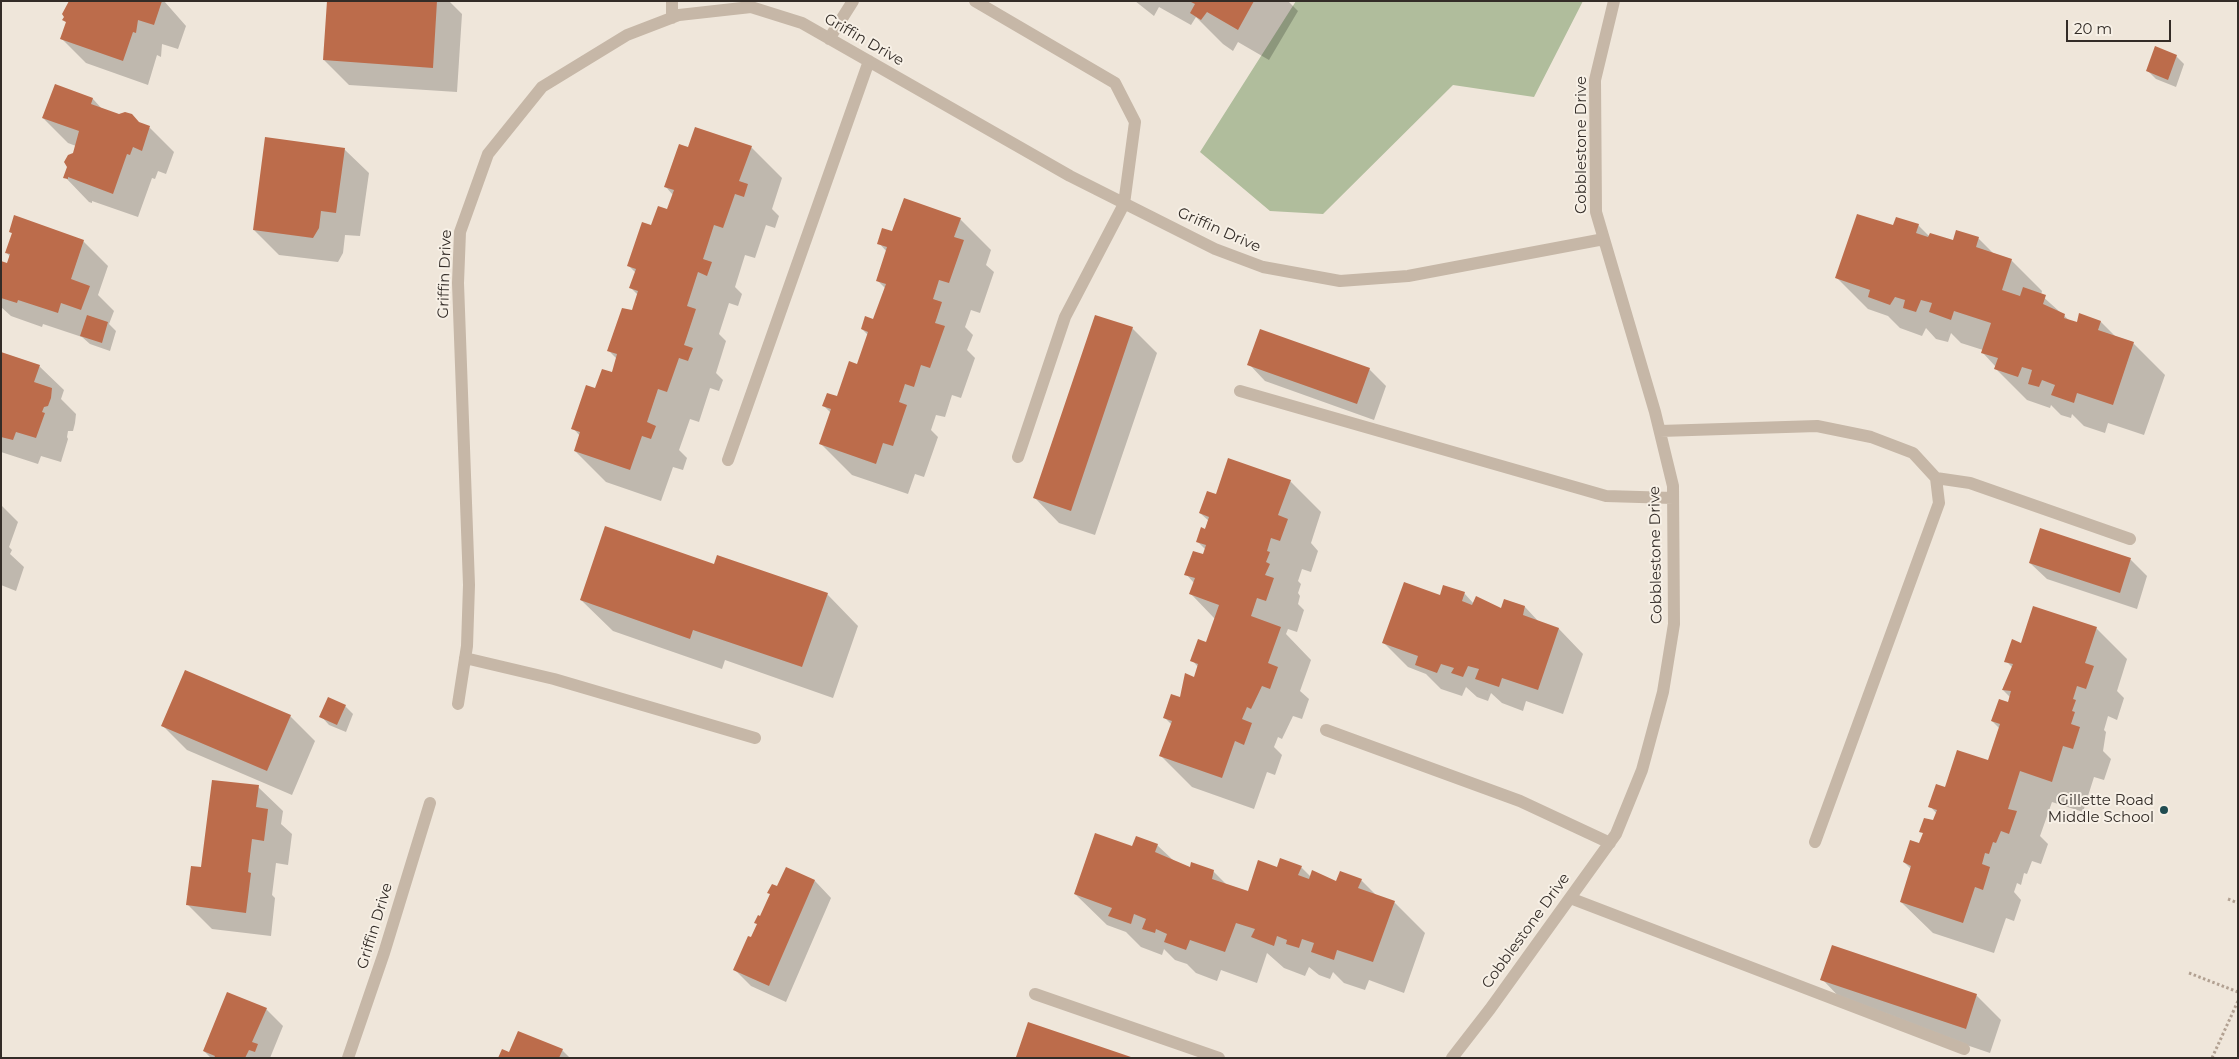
<!DOCTYPE html>
<html>
<head>
<meta charset="utf-8">
<style>
	body { margin:0 }
	#map { position:relative; width:2239px; height:1059px; overflow:hidden; background:#efe6da; font-family:Montserrat,sans-serif }
	canvas { display:block }
	.frame { position:absolute; inset:0; border:2px solid #332c27; pointer-events:none }
	.scale { position:absolute; left:2066px; top:20px; width:105px; height:22px; box-sizing:border-box; border:2px solid #332c27; border-top:0; padding-left:6px; font-size:15px; line-height:18px; white-space:nowrap; color:#332c27; -webkit-text-stroke:4px #f7f0e6; paint-order:stroke }
</style>
</head>
<body>
<div id="map">
<canvas width="2239" height="1059"></canvas>
<div class="frame"></div>
<div class="scale">20 m</div>
</div>
<script>
const ctx = document.querySelector('canvas').getContext('2d');
ctx.lineJoin = 'round';
function fill(path, color) {
  ctx.fillStyle = color;
  ctx.fill(path, 'evenodd');
}
function stroke(path, color, width, dash) {
  ctx.strokeStyle = color;
  ctx.lineWidth = width;
  ctx.lineCap = dash ? 'butt' : 'round';
  ctx.setLineDash(dash || []);
  ctx.stroke(path);
}
function drawText(font, color, halo, rows, align = 'center') {
  ctx.font = font + ' Montserrat,sans-serif';
  ctx.lineWidth = 4;
  ctx.setLineDash([]);
  ctx.textBaseline = 'middle';
  ctx.strokeStyle = halo;
  ctx.fillStyle = color;
  for (const [text, x, y, turn = 0] of rows) {
    ctx.save();
    ctx.translate(x, y);
    ctx.rotate((+turn || 0) * Math.PI / 180);
    ctx.textAlign = isNaN(turn) ? turn : align;
    if (halo) ctx.strokeText(text, 0, 0);
    ctx.fillText(text, 0, 0);
    ctx.restore();
  }
}
const green = new Path2D(`
	M 1296,1 L 1583,1 L 1534,97 L 1453,85 L 1323,214 L 1270,211 L 1200,152 Z`);
const shadow = new Path2D(`
	M 76,1 L 164,1 L 186,26 L 178,49 L 162,44 L 161,57 L 157,55 L 148,85 L 86,63 L 62,39 L 67,23 L 64,20 Z
	M 328,1 L 449,1 L 462,14 L 457,92 L 349,85 L 324,60 Z
	M 1135,1 L 1288,1 L 1298,11 L 1269,60 L 1238,42 L 1233,51 L 1223,44 L 1196,17 L 1191,25 L 1159,7 L 1154,16 Z
	M 2176,56 L 2184,64 L 2176,87 L 2156,79 L 2147,70 Z
	M 55,86 L 93,99 L 103,110 L 150,128 L 174,152 L 166,174 L 158,171 L 155,179 L 152,178 L 138,217 L 92,201 L 92,203 L 89,202 L 65,177 L 76,146 L 68,143 L 43,118 Z
	M 751,147 L 782,178 L 772,209 L 779,216 L 775,228 L 766,225 L 755,258 L 745,255 L 735,287 L 742,294 L 738,306 L 729,303 L 719,334 L 726,341 L 716,373 L 723,380 L 719,391 L 710,388 L 699,422 L 690,419 L 679,450 L 687,458 L 683,470 L 673,467 L 661,501 L 606,482 L 575,451 L 580,436 L 573,428 L 596,390 L 612,373 L 617,359 L 609,351 L 633,312 L 638,295 L 631,288 L 636,273 L 629,266 L 652,227 L 668,210 L 673,195 L 665,186 L 689,149 Z
	M 344,149 L 369,173 L 360,236 L 345,235 L 343,253 L 338,262 L 279,255 L 254,230 Z
	M 960,219 L 991,250 L 986,265 L 994,272 L 980,313 L 971,310 L 965,327 L 973,335 L 967,350 L 975,358 L 961,398 L 952,395 L 945,417 L 936,415 L 931,430 L 938,437 L 924,477 L 915,474 L 908,494 L 852,475 L 821,444 L 831,413 L 824,406 L 838,397 L 858,365 L 868,335 L 862,329 L 874,320 L 885,288 L 877,280 L 887,252 L 879,243 L 893,233 Z
	M 1918,225 L 1929,236 L 1954,242 L 1978,238 L 1994,254 L 2011,260 L 2042,291 L 2041,295 L 2070,321 L 2077,323 L 2080,315 L 2101,322 L 2117,338 L 2133,343 L 2165,375 L 2144,435 L 2108,423 L 2105,433 L 2084,426 L 2072,414 L 2071,418 L 2061,415 L 2051,405 L 2050,408 L 2027,400 L 1996,369 L 1996,367 L 1982,352 L 1983,350 L 1961,343 L 1951,333 L 1948,342 L 1936,339 L 1926,328 L 1922,336 L 1900,328 L 1888,316 L 1868,309 L 1837,278 L 1894,227 Z
	M 10,232 L 83,241 L 108,266 L 98,295 L 114,311 L 109,324 L 116,331 L 110,351 L 90,344 L 82,337 L 43,324 L 42,327 L 11,316 L 1,307 L 1,262 L 8,264 L 10,257 L 7,253 L 13,234 Z
	M 1132,328 L 1157,353 L 1095,535 L 1059,523 L 1035,498 Z
	M 1,354 L 39,366 L 64,390 L 61,399 L 76,414 L 75,423 L 73,431 L 68,431 L 67,437 L 68,439 L 61,462 L 41,456 L 38,464 L 1,452 Z
	M 1249,364 L 1369,369 L 1386,386 L 1374,420 L 1265,381 Z
	M 1290,481 L 1321,512 L 1311,543 L 1318,551 L 1311,572 L 1302,569 L 1298,581 L 1301,584 L 1298,593 L 1300,596 L 1298,604 L 1304,610 L 1297,632 L 1288,629 L 1286,634 L 1311,660 L 1300,691 L 1309,699 L 1302,719 L 1293,716 L 1282,739 L 1278,737 L 1274,747 L 1282,755 L 1275,775 L 1267,772 L 1254,809 L 1192,787 L 1161,756 L 1172,725 L 1164,717 L 1181,699 L 1195,678 L 1198,667 L 1192,660 L 1207,643 L 1215,619 L 1191,594 L 1194,583 L 1186,574 L 1204,556 L 1206,550 L 1198,542 L 1209,521 L 1200,513 L 1216,496 Z
	M 1,505 L 18,522 L 9,547 L 12,550 L 10,554 L 24,567 L 16,591 L 1,585 Z
	M 2041,529 L 2131,560 L 2147,576 L 2137,609 L 2047,579 L 2030,563 Z
	M 715,566 L 827,594 L 858,626 L 833,698 L 725,660 L 722,669 L 613,631 L 581,600 Z
	M 1464,593 L 1474,604 L 1502,609 L 1505,601 L 1525,607 L 1539,622 L 1559,629 L 1583,654 L 1563,714 L 1526,701 L 1523,711 L 1502,703 L 1491,693 L 1488,701 L 1477,697 L 1466,687 L 1462,696 L 1441,689 L 1426,674 L 1408,667 L 1384,643 L 1441,596 Z
	M 2096,628 L 2127,659 L 2117,691 L 2124,698 L 2117,720 L 2108,716 L 2104,730 L 2106,732 L 2103,751 L 2111,759 L 2104,780 L 2094,777 L 2083,812 L 2052,802 L 2040,836 L 2048,844 L 2041,864 L 2032,861 L 2027,874 L 2024,873 L 2021,885 L 2017,883 L 2014,892 L 2021,900 L 2014,921 L 2006,918 L 1994,953 L 1933,933 L 1901,902 L 1911,869 L 1904,862 L 1920,845 L 1924,834 L 1921,831 L 1934,822 L 1937,814 L 1930,806 L 1946,789 L 1989,762 L 2000,729 L 1992,721 L 2008,704 L 2010,697 L 2003,690 L 2013,668 L 2006,661 L 2022,644 Z
	M 345,706 L 353,714 L 346,732 L 329,725 L 321,716 Z
	M 290,716 L 315,741 L 292,795 L 187,750 L 162,725 Z
	M 258,787 L 283,811 L 281,824 L 292,834 L 288,865 L 276,863 L 272,895 L 275,898 L 271,936 L 212,929 L 187,904 L 202,869 Z
	M 1157,845 L 1174,861 L 1191,868 L 1213,871 L 1227,885 L 1248,893 L 1278,868 L 1301,867 L 1311,877 L 1337,883 L 1361,880 L 1377,896 L 1394,902 L 1425,933 L 1404,993 L 1369,980 L 1365,990 L 1344,983 L 1333,972 L 1330,979 L 1319,975 L 1309,967 L 1305,976 L 1284,968 L 1267,953 L 1257,983 L 1221,970 L 1217,981 L 1196,973 L 1187,964 L 1175,960 L 1164,949 L 1162,955 L 1141,947 L 1126,932 L 1107,925 L 1075,894 L 1132,847 Z
	M 815,881 L 831,898 L 786,1002 L 751,986 L 734,969 L 778,888 Z
	M 1822,979 L 1976,995 L 2001,1020 L 1990,1053 L 1846,1004 Z
	M 266,1009 L 283,1026 L 270,1058 L 211,1058 L 204,1051 Z
	M 562,1050 L 570,1058 L 500,1058 L 510,1054 Z`);
const building = new Path2D(`
	M 69,1 L 75,2 L 162,1 L 154,25 L 138,20 L 136,33 L 133,32 L 123,61 L 60,39 L 66,22 L 62,20 L 64,17 L 62,14 Z
	M 327,1 L 437,1 L 433,68 L 323,60 Z
	M 1189,1 L 1254,1 L 1238,30 L 1207,12 L 1201,20 L 1190,13 L 1195,4 Z
	M 2155,46 L 2177,55 L 2168,80 L 2146,71 Z
	M 55,84 L 93,98 L 91,104 L 119,114 L 125,112 L 132,114 L 139,122 L 150,126 L 142,151 L 133,147 L 130,155 L 127,154 L 113,194 L 68,177 L 68,179 L 63,178 L 67,167 L 64,162 L 68,155 L 73,153 L 79,131 L 42,118 Z
	M 695,127 L 752,146 L 739,181 L 748,184 L 744,197 L 735,194 L 723,228 L 714,225 L 703,259 L 712,262 L 707,276 L 698,272 L 687,306 L 696,309 L 684,345 L 693,348 L 688,361 L 679,358 L 667,392 L 658,389 L 647,422 L 656,426 L 651,439 L 642,436 L 630,470 L 574,451 L 580,432 L 571,429 L 586,385 L 595,388 L 602,369 L 612,372 L 617,354 L 607,351 L 622,308 L 632,310 L 638,291 L 629,288 L 636,269 L 627,266 L 642,222 L 651,225 L 658,206 L 667,209 L 674,190 L 664,187 L 679,144 L 688,147 Z
	M 265,137 L 345,148 L 336,213 L 321,211 L 319,228 L 313,238 L 253,230 Z
	M 904,198 L 961,218 L 954,237 L 964,240 L 949,283 L 939,280 L 933,299 L 942,302 L 935,323 L 945,326 L 930,368 L 921,365 L 914,387 L 905,384 L 899,402 L 907,405 L 893,446 L 883,443 L 876,464 L 819,444 L 831,409 L 822,406 L 827,393 L 837,396 L 849,361 L 857,364 L 868,332 L 861,329 L 865,316 L 873,319 L 886,284 L 876,281 L 887,247 L 877,244 L 882,228 L 892,231 Z
	M 1857,214 L 1893,225 L 1896,217 L 1919,224 L 1916,233 L 1928,237 L 1930,233 L 1953,240 L 1956,230 L 1979,237 L 1976,247 L 2012,259 L 2002,290 L 2020,296 L 2023,287 L 2046,295 L 2043,304 L 2065,314 L 2064,318 L 2077,322 L 2079,313 L 2101,321 L 2098,330 L 2134,342 L 2113,405 L 2077,393 L 2074,403 L 2051,395 L 2055,385 L 2042,380 L 2039,387 L 2028,384 L 2032,370 L 2022,367 L 2018,377 L 1994,369 L 1998,358 L 1981,353 L 1991,323 L 1954,311 L 1951,320 L 1929,312 L 1932,303 L 1921,300 L 1916,312 L 1903,308 L 1905,300 L 1895,297 L 1890,305 L 1868,297 L 1870,290 L 1835,278 Z
	M 14,215 L 84,240 L 71,279 L 90,286 L 81,310 L 61,303 L 58,313 L 18,300 L 17,303 L 1,298 L 1,261 L 7,263 L 10,254 L 5,253 L 12,233 L 9,232 Z
	M 87,315 L 108,322 L 102,343 L 80,336 Z
	M 1095,315 L 1133,327 L 1071,511 L 1033,498 Z
	M 1260,329 L 1370,368 L 1357,404 L 1247,365 Z
	M 1,352 L 40,365 L 34,382 L 52,388 L 51,398 L 48,406 L 44,407 L 42,412 L 45,413 L 36,438 L 16,432 L 13,440 L 1,437 Z
	M 1228,458 L 1291,480 L 1278,515 L 1288,519 L 1280,541 L 1271,538 L 1267,551 L 1270,552 L 1266,562 L 1270,564 L 1265,575 L 1274,578 L 1266,601 L 1257,598 L 1251,616 L 1281,627 L 1268,663 L 1278,667 L 1270,689 L 1262,686 L 1251,709 L 1247,707 L 1242,719 L 1252,723 L 1244,745 L 1235,741 L 1222,778 L 1159,756 L 1172,721 L 1163,718 L 1171,694 L 1180,697 L 1185,673 L 1194,677 L 1198,664 L 1190,661 L 1198,639 L 1206,642 L 1219,605 L 1189,594 L 1195,578 L 1184,575 L 1193,551 L 1203,554 L 1206,545 L 1196,542 L 1201,527 L 1205,529 L 1209,517 L 1199,513 L 1207,491 L 1216,494 Z
	M 605,526 L 714,564 L 717,555 L 828,593 L 802,667 L 693,630 L 690,639 L 580,600 Z
	M 2040,528 L 2131,558 L 2120,593 L 2029,563 Z
	M 1404,582 L 1440,595 L 1443,585 L 1465,592 L 1462,601 L 1472,605 L 1476,596 L 1501,608 L 1504,599 L 1525,606 L 1523,615 L 1559,628 L 1538,690 L 1502,678 L 1499,687 L 1475,679 L 1479,669 L 1468,666 L 1463,677 L 1451,673 L 1454,668 L 1441,664 L 1437,673 L 1415,665 L 1418,656 L 1382,643 Z
	M 2033,606 L 2097,627 L 2085,663 L 2094,666 L 2086,689 L 2077,686 L 2073,699 L 2076,700 L 2072,711 L 2075,712 L 2071,724 L 2080,727 L 2073,749 L 2063,746 L 2052,782 L 2020,771 L 2008,809 L 2017,811 L 2009,834 L 2001,831 L 1996,843 L 1993,842 L 1989,854 L 1985,853 L 1982,864 L 1990,867 L 1983,890 L 1975,887 L 1963,923 L 1900,902 L 1911,866 L 1903,862 L 1910,840 L 1919,843 L 1923,833 L 1919,832 L 1924,818 L 1933,820 L 1937,810 L 1928,807 L 1936,784 L 1945,787 L 1957,750 L 1988,760 L 2000,724 L 1991,721 L 1999,699 L 2008,702 L 2011,691 L 2002,690 L 2013,664 L 2004,662 L 2012,639 L 2021,643 Z
	M 185,670 L 291,715 L 267,771 L 161,726 Z
	M 328,697 L 346,705 L 337,725 L 319,717 Z
	M 212,780 L 259,785 L 256,807 L 268,809 L 264,841 L 252,839 L 248,872 L 251,873 L 246,913 L 186,905 L 191,866 L 201,867 Z
	M 1095,833 L 1132,846 L 1136,836 L 1158,844 L 1155,852 L 1190,867 L 1191,862 L 1214,870 L 1212,879 L 1248,891 L 1258,860 L 1277,867 L 1280,858 L 1302,866 L 1298,875 L 1309,879 L 1312,870 L 1336,881 L 1340,871 L 1362,879 L 1358,888 L 1395,901 L 1373,962 L 1337,950 L 1334,960 L 1311,952 L 1314,943 L 1302,939 L 1299,948 L 1286,944 L 1287,940 L 1277,936 L 1274,946 L 1251,937 L 1255,929 L 1236,923 L 1225,952 L 1190,940 L 1186,950 L 1164,942 L 1167,934 L 1156,929 L 1155,933 L 1142,929 L 1146,919 L 1134,914 L 1131,924 L 1108,916 L 1112,908 L 1074,894 Z
	M 786,867 L 815,880 L 769,986 L 733,970 L 748,936 L 751,937 L 757,924 L 754,923 L 758,915 L 760,916 L 770,894 L 767,893 L 772,884 L 777,886 Z
	M 1832,945 L 1977,994 L 1966,1029 L 1820,980 Z
	M 227,992 L 267,1008 L 252,1042 L 258,1044 L 255,1052 L 249,1050 L 245,1058 L 214,1058 L 215,1056 L 203,1051 Z
	M 1028,1022 L 1131,1057 L 1131,1058 L 1018,1058 L 1016,1057 Z
	M 518,1031 L 563,1049 L 559,1058 L 498,1058 L 502,1049 L 509,1052 Z`);
const path = new Path2D(`
	M 2228,899 L 2238,903
	M 2189,973 L 2238,992
	M 2212,1058 L 2238,1001`);
const minor = new Path2D(`
	M 672,1 L 672,18
	M 975,1 L 1115,83 L 1135,122 L 1124,204 L 1065,317 L 1018,457
	M 829,39 L 853,1
	M 1240,391 L 1606,496 L 1673,498
	M 1660,431 L 1817,426 L 1871,437 L 1913,453 L 1936,478 L 1939,503 L 1815,842
	M 728,460 L 869,61
	M 1936,478 L 1970,483 L 2130,539
	M 465,658 L 554,679 L 755,738
	M 458,704 L 467,646 L 469,585 L 458,283 L 460,232 L 488,154 L 542,87 L 627,35 L 679,15 L 751,7 L 802,23 L 1070,176 L 1215,249 L 1263,267 L 1340,281 L 1408,276 L 1604,239
	M 1326,730 L 1520,801 L 1610,843
	M 1570,898 L 1964,1049
	M 1035,994 L 1219,1058
	M 348,1058 L 384,953 L 430,803
	M 1452,1058 L 1490,1009 L 1616,834 L 1642,770 L 1663,692 L 1674,624 L 1673,486 L 1655,412 L 1596,212 L 1595,80 L 1614,1`);
const markers = [
	[2164,810,5,"#204c51"]
];
const streetNames = [
	["Griffin Drive",864,40,30],
	["Cobblestone Drive",1582,145,-90],
	["Griffin Drive",1219,230,24],
	["Griffin Drive",445,274,-88],
	["Cobblestone Drive",1656,555,-91],
	["Griffin Drive",375,926,-73],
	["Cobblestone Drive",1526,931,-54]
];
const poiNames = [
	["Gillette Road",2154,801],
	["Middle School",2154,818]
];
fill(green, '#b0bd9c');
fill(shadow, '#0003');
fill(building, '#bc6c4b');
stroke(path, '#b2a192', 3, [2.5, 2.5]);
stroke(minor, '#c6b7a7', 12);
for (const [x, y, r, color] of markers) {
  const dot = new Path2D();
  dot.arc(x, y, r, 0, 2 * Math.PI);
  ctx.fillStyle = color;
  ctx.fill(dot);
  stroke(dot, '#f7f0e6', 2);
}
drawText('15px', '#332c27', '#f7f0e6', streetNames);
drawText('15px', '#332c27', '#f7f0e6', poiNames, 'right');
</script>
</body>
</html>
